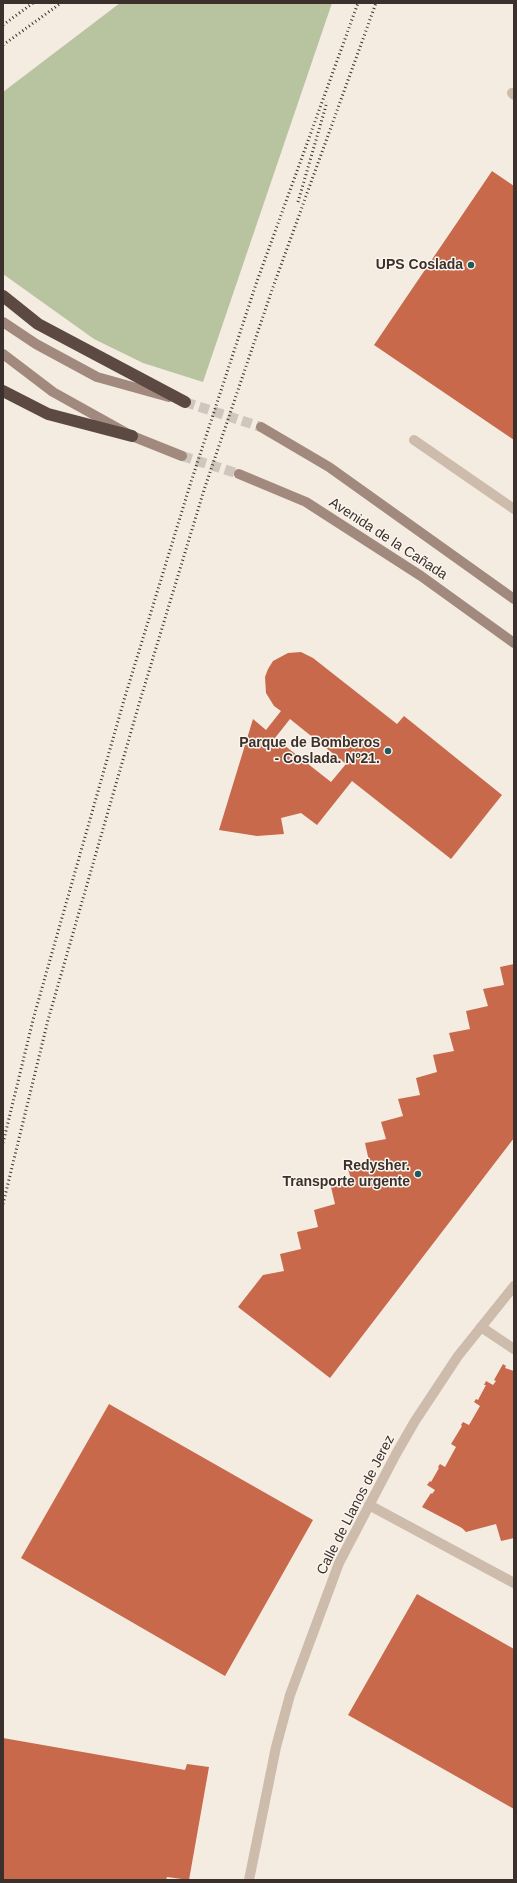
<!DOCTYPE html>
<html>
<head>
<meta charset="utf-8">
<style>
	body { margin:0 }
	#map { position:relative; width:517px; height:1883px; overflow:hidden; background:#f4ebe1; font-family:Helvetica,sans-serif }
	canvas { display:block }
	.frame { position:absolute; inset:0; border:4px solid #3b302b; pointer-events:none }
</style>
</head>
<body>
<div id="map">
<canvas width="517" height="1883"></canvas>
<div class="frame"></div>
</div>
<script>
const ctx = document.querySelector('canvas').getContext('2d');
ctx.lineJoin = 'round';
function fill(path, color) {
  ctx.fillStyle = color;
  ctx.fill(path, 'evenodd');
}
function stroke(path, color, width, dash) {
  ctx.strokeStyle = color;
  ctx.lineWidth = width;
  ctx.lineCap = dash ? 'butt' : 'round';
  ctx.setLineDash(dash || []);
  ctx.stroke(path);
}
function drawText(font, color, halo, rows, align = 'center') {
  ctx.font = font + ' Helvetica,sans-serif';
  ctx.lineWidth = 3;
  ctx.setLineDash([]);
  ctx.textBaseline = 'middle';
  ctx.strokeStyle = halo;
  ctx.fillStyle = color;
  for (const [text, x, y, turn = 0] of rows) {
    ctx.save();
    ctx.translate(x, y);
    ctx.rotate((+turn || 0) * Math.PI / 180);
    ctx.textAlign = isNaN(turn) ? turn : align;
    if (halo) ctx.strokeText(text, 0, 0);
    ctx.fillText(text, 0, 0);
    ctx.restore();
  }
}
const green = new Path2D(`
	M 120,3 L 332,3 L 203,382 L 143,363 L 94,339 L 3,274 L 3,92 Z`);
const building = new Path2D(`
	M 492,171 L 514,186 L 514,440 L 374,345 Z
	M 301,652 L 313,658 L 397,724 L 404,716 L 502,795 L 451,859 L 352,781 L 317,825 L 301,813 L 281,818 L 284,834 L 257,836 L 219,830 L 253,719 L 266,730 L 281,711 L 274,706 L 266,693 L 265,677 L 268,669 L 273,661 L 288,653 ZM 290,719 L 346,764 L 331,782 L 275,738 Z
	M 514,964 L 514,1138 L 330,1378 L 238,1307 L 263,1275 L 284,1271 L 280,1254 L 301,1249 L 297,1232 L 318,1227 L 314,1210 L 335,1204 L 331,1187 L 352,1183 L 347,1165 L 369,1161 L 365,1143 L 386,1139 L 381,1122 L 403,1116 L 398,1099 L 420,1095 L 416,1078 L 437,1072 L 433,1055 L 454,1051 L 449,1033 L 470,1029 L 466,1011 L 488,1006 L 483,989 L 504,985 L 500,967 Z
	M 503,1364 L 506,1366 L 505,1368 L 514,1371 L 514,1538 L 501,1541 L 496,1524 L 466,1532 L 462,1528 L 422,1507 L 431,1493 L 432,1494 L 435,1490 L 427,1485 L 430,1481 L 431,1482 L 439,1468 L 438,1467 L 440,1464 L 445,1467 L 456,1447 L 451,1444 L 462,1426 L 461,1425 L 463,1422 L 469,1425 L 480,1406 L 474,1402 L 476,1399 L 478,1400 L 486,1385 L 484,1385 L 486,1381 L 493,1385 L 496,1381 L 494,1380 Z
	M 109,1404 L 313,1520 L 225,1676 L 21,1558 Z
	M 417,1594 L 514,1649 L 514,1809 L 348,1715 Z
	M 3,1738 L 185,1770 L 187,1764 L 209,1767 L 189,1880 L 167,1877 L 166,1880 L 3,1880 Z`);
const secondaryTunnel = new Path2D(`
	M 185,402 L 261,427
	M 182,456 L 239,474`);
const lane = new Path2D(`
	M 512,93 L 514,95
	M 414,440 L 514,509
	M 481,1327 L 514,1349
	M 369,1505 L 514,1583`);
const street = new Path2D(`
	M 249,1880 L 276,1747 L 290,1695 L 339,1563 L 396,1454 L 415,1421 L 458,1356 L 514,1286`);
const secondary = new Path2D(`
	M 3,322 L 36,344 L 97,377 L 169,397
	M 3,354 L 53,392 L 132,436 L 182,456
	M 261,427 L 329,467 L 514,599
	M 239,474 L 306,502 L 421,576 L 514,643`);
const highway = new Path2D(`
	M 3,296 L 38,324 L 185,402
	M 3,391 L 48,414 L 132,436`);
const rail = new Path2D(`
	M 3,25 L 33,3
	M 3,45 L 61,3
	M 298,202 L 327,102
	M 3,1143 L 34,1016 L 124,700 L 190,485 L 256,284 L 358,3
	M 3,1204 L 48,1020 L 139,704 L 204,490 L 272,290 L 376,3`);
const markers = [
	[471,265,4,"#1f5a5e"],
	[388,751,4,"#1f5a5e"],
	[418,1174,4,"#1f5a5e"]
];
const poiNames = [
	["UPS Coslada",463,265],
	["Parque de Bomberos",380,743],
	["- Coslada. Nº21.",380,759],
	["Redysher.",410,1166],
	["Transporte urgente",410,1182]
];
const streetNames = [
	["Avenida de la Cañada",388,539,33],
	["Calle de Llanos de Jerez",356,1505,-63]
];
fill(green, '#b8c4a0');
fill(building, '#c8694b');
stroke(secondaryTunnel, '#cfc6bd', 10, [10, 5]);
stroke(lane, '#cdbbac', 10);
stroke(street, '#cdbbac', 10);
stroke(secondary, '#a18a7d', 10);
stroke(highway, '#5c4a42', 12);
stroke(rail, '#3b302b', 3, [1, 3]);
for (const [x, y, r, color] of markers) {
  const dot = new Path2D();
  dot.arc(x, y, r, 0, 2 * Math.PI);
  ctx.fillStyle = color;
  ctx.fill(dot);
  stroke(dot, '#fbf5ee', 1.5);
}
drawText('bold 14px', '#3b302b', '#fbf5ee', poiNames, 'right');
drawText('14px', '#3b302b', '#fbf5ee', streetNames);
</script>
</body>
</html>
